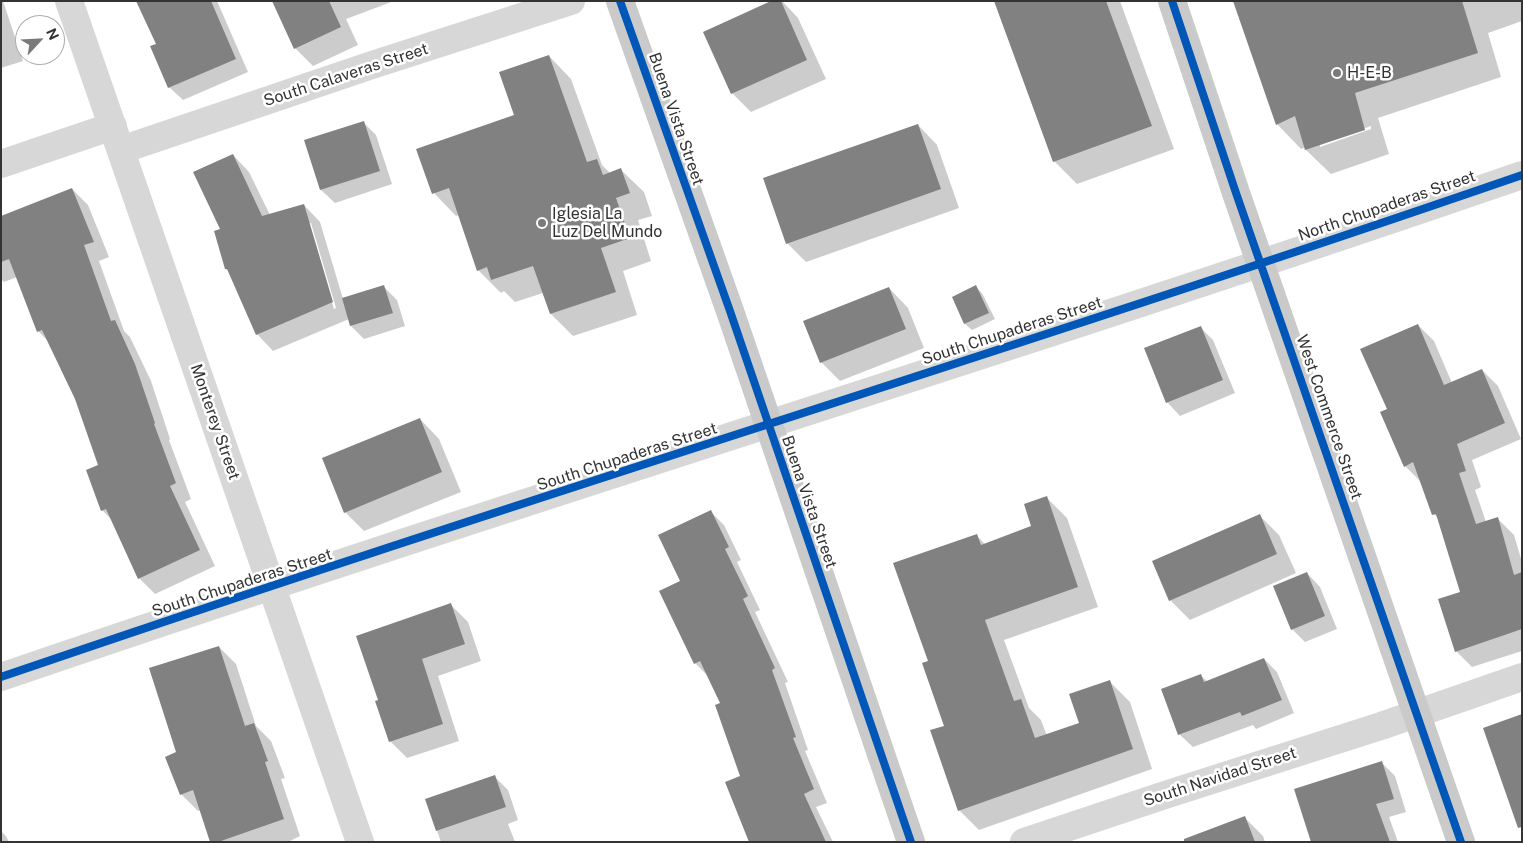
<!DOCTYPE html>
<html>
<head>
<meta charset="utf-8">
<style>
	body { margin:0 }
	#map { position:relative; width:1523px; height:843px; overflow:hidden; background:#fff; font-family:"Public Sans",sans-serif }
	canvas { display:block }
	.frame { position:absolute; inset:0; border:2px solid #333; pointer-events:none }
	.north { position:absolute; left:15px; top:15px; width:50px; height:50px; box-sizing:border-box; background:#fff; border:1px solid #adadad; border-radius:50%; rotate:65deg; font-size:14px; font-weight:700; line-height:20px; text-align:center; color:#333 }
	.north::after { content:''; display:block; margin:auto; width:18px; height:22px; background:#7a7a7a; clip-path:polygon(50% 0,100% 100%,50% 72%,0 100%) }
</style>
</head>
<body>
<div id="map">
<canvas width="1523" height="843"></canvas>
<div class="frame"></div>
<div class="north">N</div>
</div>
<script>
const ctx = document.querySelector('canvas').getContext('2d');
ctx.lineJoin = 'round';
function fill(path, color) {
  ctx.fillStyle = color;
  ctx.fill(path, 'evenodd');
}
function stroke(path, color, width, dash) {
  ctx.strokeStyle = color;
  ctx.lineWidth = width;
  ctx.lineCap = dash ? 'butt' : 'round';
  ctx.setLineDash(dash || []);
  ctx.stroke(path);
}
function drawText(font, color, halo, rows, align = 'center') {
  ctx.font = font + ' "Public Sans",sans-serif';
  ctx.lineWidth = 5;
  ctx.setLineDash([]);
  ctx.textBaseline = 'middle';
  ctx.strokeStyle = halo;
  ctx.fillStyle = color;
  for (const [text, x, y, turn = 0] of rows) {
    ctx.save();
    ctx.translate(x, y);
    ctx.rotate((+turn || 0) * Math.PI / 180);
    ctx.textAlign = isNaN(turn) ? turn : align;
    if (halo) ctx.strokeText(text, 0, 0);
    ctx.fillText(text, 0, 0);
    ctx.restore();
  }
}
const shadow = new Path2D(`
	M 1,1 L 3,1 L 23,61 L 1,68 Z
	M 137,1 L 217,1 L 248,72 L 183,100 L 169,87 L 157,44 Z
	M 274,1 L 394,1 L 346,19 L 358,45 L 313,66 L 295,48 Z
	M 774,1 L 782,1 L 798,18 L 826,79 L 751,112 L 732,93 Z
	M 995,1 L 1120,1 L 1174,149 L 1077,184 L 1054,161 Z
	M 1235,1 L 1522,1 L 1522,21 L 1488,33 L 1501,77 L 1378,118 L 1389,154 L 1331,174 L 1306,150 L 1306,147 L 1301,149 L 1277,124 ZM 1371,126 L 1371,129 L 1320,147 L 1320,144 Z
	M 549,56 L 571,79 L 602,165 L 610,173 L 621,170 L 644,192 L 652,216 L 638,220 L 651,261 L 623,271 L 637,315 L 573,336 L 551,314 L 543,293 L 515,302 L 504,291 L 501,293 L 478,270 L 459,215 L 456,216 L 434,193 L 515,115 Z
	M 363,122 L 376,135 L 392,184 L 335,203 L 321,190 L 306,141 Z
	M 918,125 L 937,145 L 959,208 L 806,262 L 787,243 Z
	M 233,155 L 249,172 L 270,215 L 304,205 L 320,222 L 343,299 L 384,287 L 397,300 L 405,326 L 364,339 L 351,326 L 349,319 L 273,351 L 257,334 L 230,272 L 226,269 L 221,230 ZM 309,223 L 311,223 L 336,308 L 334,309 Z
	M 72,189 L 88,205 L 109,257 L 99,261 L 124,331 L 130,337 L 151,381 L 170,439 L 169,440 L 191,499 L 185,502 L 215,566 L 155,594 L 139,578 L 112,520 L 102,510 L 100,466 L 76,398 L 49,342 L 38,331 L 17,277 L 4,282 L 1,279 L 1,233 Z
	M 976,287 L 982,293 L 995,319 L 972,330 L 965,324 L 953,297 Z
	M 889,288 L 908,308 L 924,348 L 840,381 L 821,362 Z
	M 1418,325 L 1434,341 L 1452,383 L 1482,370 L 1498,386 L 1521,439 L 1472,460 L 1481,487 L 1475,490 L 1486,522 L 1498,519 L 1514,535 L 1522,562 L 1522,651 L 1472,667 L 1456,651 L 1461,592 L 1440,520 L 1434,514 L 1421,482 L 1405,466 L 1388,410 Z
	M 1200,327 L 1213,340 L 1235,393 L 1180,416 L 1167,402 Z
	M 420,419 L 439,439 L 461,492 L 364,531 L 345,512 Z
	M 1046,497 L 1067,518 L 1098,607 L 1004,640 L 1029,708 L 1041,720 L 1047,736 L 1081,724 L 1110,682 L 1130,702 L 1152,769 L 979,830 L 959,810 L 946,726 L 929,662 L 976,535 L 985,544 L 1033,527 Z
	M 711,512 L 724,525 L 741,560 L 737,562 L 760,610 L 755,612 L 788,682 L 785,683 L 808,750 L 805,751 L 827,803 L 816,807 L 833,842 L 751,842 L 741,777 L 722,704 L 708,676 L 695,663 L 682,582 Z
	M 1260,516 L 1279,535 L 1296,573 L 1190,620 L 1170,600 Z
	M 1307,573 L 1320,587 L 1337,629 L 1305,642 L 1292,629 Z
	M 451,605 L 468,622 L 481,661 L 438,676 L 459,741 L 407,758 L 390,741 L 377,702 Z
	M 219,647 L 236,664 L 256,726 L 271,741 L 285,778 L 281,779 L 300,836 L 288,842 L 212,842 L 201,810 L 198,811 L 181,794 L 178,753 Z
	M 1264,659 L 1277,672 L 1294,713 L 1256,729 L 1253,725 L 1193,747 L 1179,734 L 1201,676 L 1208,682 Z
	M 1382,763 L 1395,776 L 1406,812 L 1389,817 L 1398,842 L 1312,842 Z
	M 495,777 L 508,790 L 518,820 L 508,824 L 515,842 L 441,842 L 426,800 Z
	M 1245,818 L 1263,836 L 1265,842 L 1199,842 Z
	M 1,831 L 6,836 L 9,842 L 1,842 Z`);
const building = new Path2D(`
	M 136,1 L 211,1 L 236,59 L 168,88 L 150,46 L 156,44 Z
	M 272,1 L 329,1 L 341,27 L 294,49 Z
	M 771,1 L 781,1 L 807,60 L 731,94 L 703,32 Z
	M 994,1 L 1106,1 L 1152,126 L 1053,162 Z
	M 1233,1 L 1462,1 L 1478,53 L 1355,93 L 1365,130 L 1305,150 L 1295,116 L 1276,125 Z
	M 549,55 L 587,162 L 597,159 L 603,175 L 621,168 L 630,193 L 616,198 L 630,238 L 601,248 L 616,292 L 550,314 L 533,266 L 491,280 L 487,267 L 477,271 L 449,188 L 432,194 L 416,149 L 514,115 L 499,72 Z
	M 364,121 L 380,171 L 320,190 L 304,140 Z
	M 918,124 L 941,189 L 786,244 L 763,178 Z
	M 233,154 L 262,216 L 304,204 L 333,302 L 256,335 L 227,269 L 225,269 L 214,231 L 220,229 L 193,172 Z
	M 72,188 L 94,242 L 84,245 L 111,321 L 115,320 L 135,364 L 155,423 L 154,424 L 176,483 L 170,486 L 200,550 L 138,579 L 106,509 L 101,511 L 86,470 L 98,465 L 75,399 L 42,330 L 37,332 L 9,259 L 1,262 L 1,216 Z
	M 384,285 L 393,313 L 350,326 L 342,298 Z
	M 976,285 L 989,313 L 964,324 L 952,297 Z
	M 889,287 L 906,329 L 820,363 L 803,321 Z
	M 1418,324 L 1444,385 L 1482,369 L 1505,423 L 1457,444 L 1466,471 L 1459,473 L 1476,524 L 1498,517 L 1514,575 L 1522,572 L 1522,629 L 1455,652 L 1438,599 L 1460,592 L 1436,514 L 1432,515 L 1413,462 L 1404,467 L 1380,412 L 1387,409 L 1360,349 Z
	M 1201,326 L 1223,380 L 1166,403 L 1144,348 Z
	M 420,418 L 442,472 L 344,513 L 322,458 Z
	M 1047,496 L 1078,587 L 985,620 L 1014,701 L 1021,699 L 1035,738 L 1079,723 L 1069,694 L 1110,680 L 1133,749 L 958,811 L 930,730 L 944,726 L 922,663 L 928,661 L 893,563 L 977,534 L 981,545 L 1031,526 L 1024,504 Z
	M 711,510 L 729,547 L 725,549 L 748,596 L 743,599 L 775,668 L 772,670 L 796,737 L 793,738 L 814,789 L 804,794 L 826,842 L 749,842 L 725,782 L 740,776 L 715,705 L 720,703 L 700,661 L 694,664 L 659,591 L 680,581 L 658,535 Z
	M 1260,514 L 1277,554 L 1169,601 L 1152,561 Z
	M 1307,572 L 1325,616 L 1291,630 L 1273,586 Z
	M 451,603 L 465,644 L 422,659 L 443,724 L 389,742 L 375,701 L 378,700 L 356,636 Z
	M 219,646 L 245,726 L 254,723 L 268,761 L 265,762 L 284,819 L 218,842 L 210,842 L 193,790 L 180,795 L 165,757 L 176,752 L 149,668 Z
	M 1264,658 L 1282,700 L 1242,716 L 1240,712 L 1178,735 L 1161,689 L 1201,674 L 1204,682 Z
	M 1522,714 L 1522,827 L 1518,828 L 1483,728 Z
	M 1382,761 L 1394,799 L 1376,804 L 1390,842 L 1311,842 L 1294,789 Z
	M 495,775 L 506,807 L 436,831 L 425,799 Z
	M 1245,816 L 1255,842 L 1184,842 L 1184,839 Z`);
const minor = new Path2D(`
	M 69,1 L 360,842
	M 121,150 L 372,65 L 571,1
	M 1,164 L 113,126
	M 1,677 C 506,504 1017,349 1522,175
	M 1024,842 L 1168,794 L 1381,726 L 1522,677`);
const major = new Path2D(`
	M 620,1 L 730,311 L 911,842
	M 1172,1 L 1236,193 L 1461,842`);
const cycleway = new Path2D(`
	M 620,1 L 730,311 L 911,842
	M 1172,1 L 1236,193 L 1461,842
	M 1,677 C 506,504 1017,349 1522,175`);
const markers = [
	[1337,73,5,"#7a7a7a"],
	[542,223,5,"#7a7a7a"]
];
const poiNames = [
	["H-E-B",1347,73],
	["Iglesia La",552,214],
	["Luz Del Mundo",552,232]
];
const streetNames = [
	["South Calaveras Street",346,75,-18],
	["Buena Vista Street",676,119,71],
	["North Chupaderas Street",1387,206,-19],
	["South Chupaderas Street",1012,331,-18],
	["West Commerce Street",1329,417,71],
	["Monterey Street",215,422,71],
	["South Chupaderas Street",627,457,-18],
	["Buena Vista Street",809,502,71],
	["South Chupaderas Street",242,583,-18],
	["South Navidad Street",1220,777,-18]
];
fill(shadow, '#0003');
fill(building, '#818181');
stroke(minor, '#d7d7d7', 28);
stroke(major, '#cacaca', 28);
stroke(cycleway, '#0057b8', 8);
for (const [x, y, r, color] of markers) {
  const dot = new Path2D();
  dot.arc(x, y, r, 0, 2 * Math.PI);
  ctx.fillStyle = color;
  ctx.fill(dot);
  stroke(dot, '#fff', 2);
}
drawText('16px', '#333', '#fff', poiNames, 'left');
drawText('16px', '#333', '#fff', streetNames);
</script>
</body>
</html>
